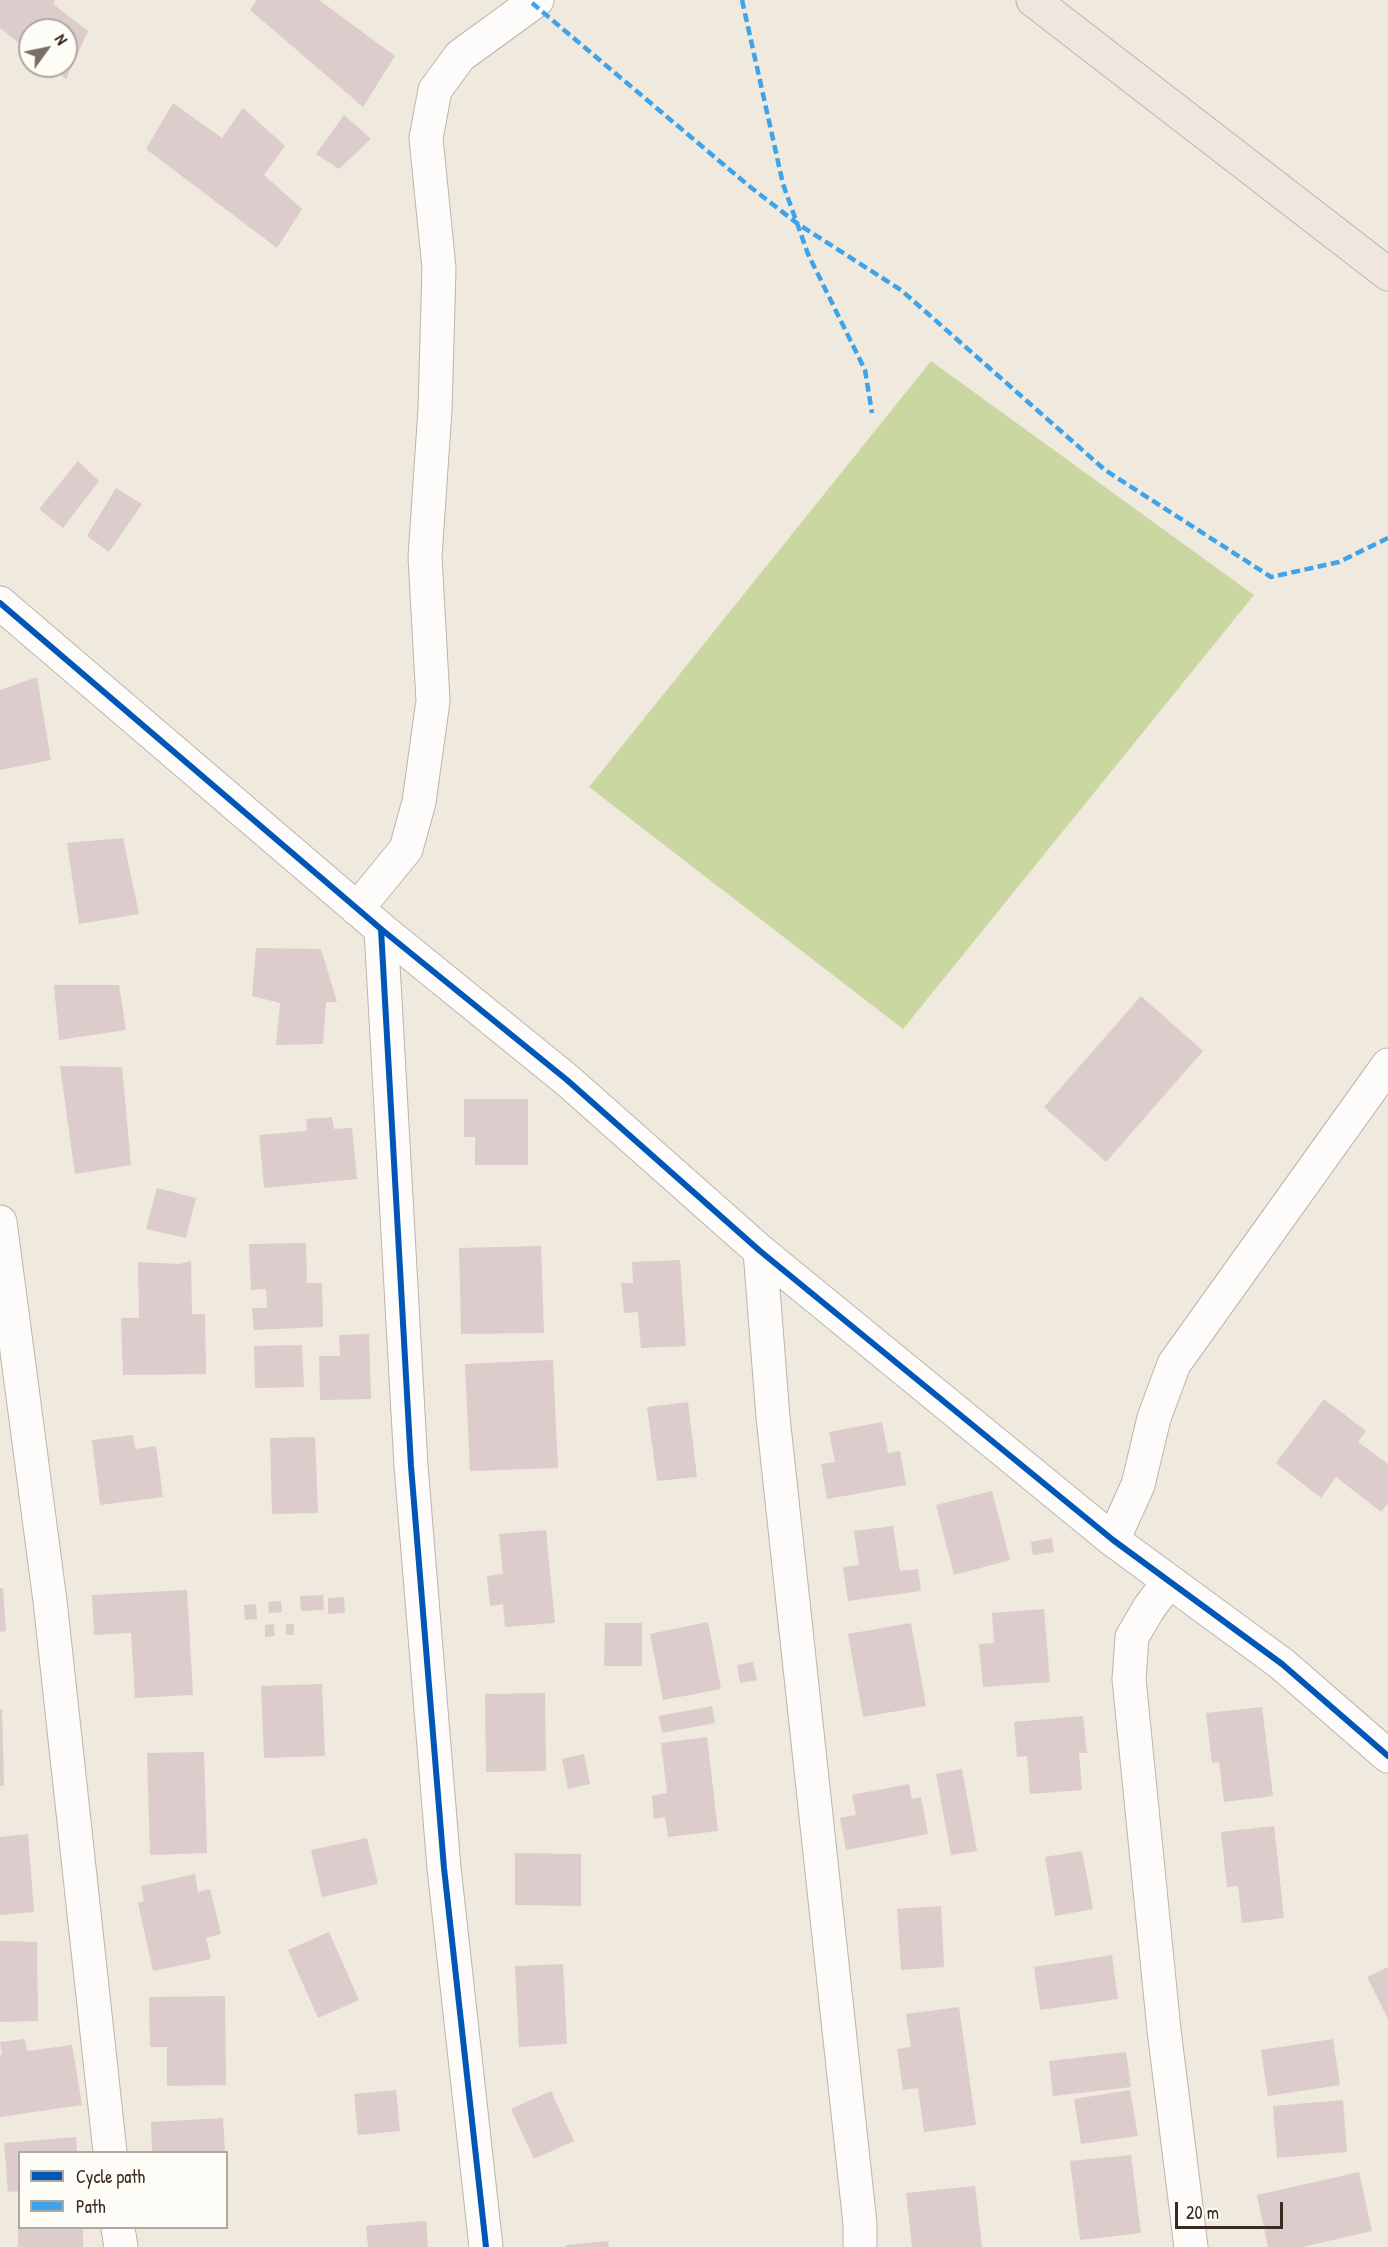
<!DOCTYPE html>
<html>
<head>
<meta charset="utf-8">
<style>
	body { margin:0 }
	#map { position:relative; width:1388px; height:2247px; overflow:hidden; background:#f0e9de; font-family:"Patrick Hand",sans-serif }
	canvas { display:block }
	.legend { position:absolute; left:18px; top:2151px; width:210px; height:78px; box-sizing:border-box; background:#fdfcf7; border:2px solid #afa8a0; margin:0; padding:8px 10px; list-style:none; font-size:18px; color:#3b2a1e }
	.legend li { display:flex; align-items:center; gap:12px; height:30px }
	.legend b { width:30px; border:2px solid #afa8a0 }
	.north { position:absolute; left:18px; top:18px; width:60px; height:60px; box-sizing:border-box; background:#fdfcf7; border:2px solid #afa8a0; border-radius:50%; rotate:57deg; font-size:16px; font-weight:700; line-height:24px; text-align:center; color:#3b2a1e }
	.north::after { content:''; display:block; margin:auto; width:21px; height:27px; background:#7a6d61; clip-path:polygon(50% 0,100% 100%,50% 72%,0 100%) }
	.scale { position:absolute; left:1175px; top:2202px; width:108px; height:27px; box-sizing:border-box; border:3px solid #3b2a1e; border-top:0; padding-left:8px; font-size:18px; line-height:21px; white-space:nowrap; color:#3b2a1e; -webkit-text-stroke:4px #fdfcf7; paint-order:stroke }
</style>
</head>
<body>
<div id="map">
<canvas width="1388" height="2247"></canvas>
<ul class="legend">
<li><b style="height:8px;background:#0057b8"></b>Cycle path</li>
<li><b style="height:8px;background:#3fa3ea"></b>Path</li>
</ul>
<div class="north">N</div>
<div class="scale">20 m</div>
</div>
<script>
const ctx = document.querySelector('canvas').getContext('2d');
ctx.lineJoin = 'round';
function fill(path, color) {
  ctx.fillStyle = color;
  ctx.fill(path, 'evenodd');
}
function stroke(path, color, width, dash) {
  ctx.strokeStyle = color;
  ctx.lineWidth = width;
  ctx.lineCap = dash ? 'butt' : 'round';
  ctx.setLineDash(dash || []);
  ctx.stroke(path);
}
const green = new Path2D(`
	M 931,361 L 1254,595 L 903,1029 L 589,787 Z`);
const building = new Path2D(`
	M 0,0 L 55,0 L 53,4 L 88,31 L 66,79 L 49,66 L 66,66 L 66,30 L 30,30 L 30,52 L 0,28 Z
	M 257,0 L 319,0 L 395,56 L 363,107 L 250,10 Z
	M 173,103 L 222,138 L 243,108 L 285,146 L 264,175 L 302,209 L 277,248 L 146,149 Z
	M 344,115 L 371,139 L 339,169 L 316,154 Z
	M 78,461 L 99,481 L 63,528 L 39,509 Z
	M 116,488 L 142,504 L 109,552 L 87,536 Z
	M 37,677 L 51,760 L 0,770 L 0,690 Z
	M 123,838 L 139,914 L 79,924 L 67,843 Z
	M 256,948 L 321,949 L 337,1002 L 326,1002 L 323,1044 L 276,1045 L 280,1003 L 252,996 Z
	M 54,985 L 119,985 L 126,1030 L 59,1040 Z
	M 1141,996 L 1203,1051 L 1106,1162 L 1044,1107 Z
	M 60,1066 L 122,1067 L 131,1165 L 75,1174 Z
	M 464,1099 L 528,1099 L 528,1165 L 475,1165 L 475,1137 L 464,1137 Z
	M 332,1117 L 334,1129 L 352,1128 L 357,1179 L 264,1188 L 259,1135 L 307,1131 L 306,1119 Z
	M 157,1188 L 196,1198 L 186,1238 L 146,1229 Z
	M 306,1243 L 307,1283 L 322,1283 L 323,1327 L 254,1330 L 252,1308 L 267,1308 L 266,1289 L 251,1290 L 249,1244 Z
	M 541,1246 L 544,1333 L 461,1334 L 459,1248 Z
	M 680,1260 L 686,1346 L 641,1348 L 638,1312 L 624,1313 L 621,1283 L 633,1283 L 632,1262 Z
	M 191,1261 L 192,1314 L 205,1314 L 206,1374 L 123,1375 L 121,1318 L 139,1318 L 138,1262 L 179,1264 Z
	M 369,1334 L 371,1399 L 320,1400 L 319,1356 L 340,1356 L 339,1335 Z
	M 302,1345 L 304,1387 L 255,1388 L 254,1346 Z
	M 553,1360 L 558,1468 L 470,1471 L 465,1364 Z
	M 1324,1399 L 1366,1431 L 1358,1442 L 1388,1464 L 1388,1503 L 1381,1512 L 1336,1477 L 1321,1498 L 1276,1463 Z
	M 688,1402 L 697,1477 L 657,1481 L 647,1407 Z
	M 882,1422 L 888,1453 L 900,1451 L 906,1485 L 827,1499 L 821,1464 L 835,1462 L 829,1432 Z
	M 133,1435 L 135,1449 L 156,1446 L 163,1497 L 100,1505 L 92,1440 Z
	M 315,1437 L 318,1513 L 272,1514 L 270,1438 Z
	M 992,1491 L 1010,1560 L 954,1575 L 936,1505 Z
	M 893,1526 L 900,1571 L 918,1569 L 921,1591 L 848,1601 L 843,1567 L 859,1565 L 854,1531 Z
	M 546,1530 L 555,1623 L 505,1627 L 503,1604 L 490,1606 L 487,1576 L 503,1574 L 499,1534 Z
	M 1052,1538 L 1054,1552 L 1033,1555 L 1031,1542 Z
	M 0,1588 L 3,1588 L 6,1631 L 0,1632 Z
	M 187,1590 L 193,1695 L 135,1698 L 131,1633 L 94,1635 L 92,1595 Z
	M 323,1595 L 324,1610 L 301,1611 L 300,1596 Z
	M 344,1597 L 345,1613 L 328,1614 L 328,1598 Z
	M 281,1601 L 282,1612 L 269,1613 L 268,1602 Z
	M 256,1604 L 257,1619 L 245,1620 L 244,1605 Z
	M 1044,1609 L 1050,1682 L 983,1687 L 979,1644 L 994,1643 L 992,1613 Z
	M 708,1622 L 721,1689 L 663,1700 L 650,1634 Z
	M 605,1623 L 642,1623 L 642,1666 L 604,1666 Z
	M 911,1623 L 926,1706 L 863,1717 L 848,1634 Z
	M 274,1624 L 275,1636 L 265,1637 L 265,1625 Z
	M 286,1624 L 294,1624 L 294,1635 L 286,1635 Z
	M 753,1662 L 757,1680 L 740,1683 L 737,1665 Z
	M 322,1684 L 325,1756 L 264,1758 L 261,1686 Z
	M 545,1693 L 546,1771 L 486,1772 L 485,1694 Z
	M 712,1706 L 715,1723 L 662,1733 L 659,1716 Z
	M 1262,1707 L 1273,1796 L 1224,1802 L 1219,1762 L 1212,1763 L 1206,1713 Z
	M 0,1709 L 2,1709 L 4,1786 L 0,1786 Z
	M 1083,1716 L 1087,1753 L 1079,1753 L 1082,1790 L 1030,1794 L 1027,1756 L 1017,1757 L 1014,1722 Z
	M 707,1737 L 718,1831 L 668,1837 L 665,1817 L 654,1819 L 652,1796 L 667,1793 L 661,1743 Z
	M 204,1752 L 207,1853 L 150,1855 L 147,1753 Z
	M 584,1754 L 590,1784 L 568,1789 L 562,1759 Z
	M 962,1769 L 977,1851 L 951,1855 L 936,1774 Z
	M 909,1784 L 912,1799 L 921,1797 L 928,1834 L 846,1850 L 840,1818 L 856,1815 L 852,1795 Z
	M 1274,1826 L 1284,1918 L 1242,1923 L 1238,1886 L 1227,1887 L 1221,1832 Z
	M 28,1834 L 34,1912 L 0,1915 L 0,1837 Z
	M 367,1838 L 378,1884 L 322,1897 L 311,1850 Z
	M 1082,1851 L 1093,1909 L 1055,1916 L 1045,1857 Z
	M 515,1853 L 581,1854 L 581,1906 L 515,1905 Z
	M 195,1874 L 198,1892 L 210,1889 L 221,1934 L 206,1938 L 211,1959 L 153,1971 L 138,1903 L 144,1901 L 141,1886 Z
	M 941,1906 L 944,1967 L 901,1970 L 897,1909 Z
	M 329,1932 L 359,2000 L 318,2018 L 288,1950 Z
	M 0,1941 L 37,1942 L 38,2021 L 0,2022 Z
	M 1112,1955 L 1118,1999 L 1040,2010 L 1034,1967 Z
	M 563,1964 L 567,2044 L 519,2047 L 515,1966 Z
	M 1388,1967 L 1388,2019 L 1367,1977 Z
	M 225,1996 L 226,2085 L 167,2086 L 167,2047 L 150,2047 L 149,1997 Z
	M 959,2007 L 976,2125 L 924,2132 L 918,2088 L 903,2090 L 897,2049 L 911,2047 L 906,2014 Z
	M 25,2039 L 27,2051 L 72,2045 L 82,2105 L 0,2117 L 0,2055 L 2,2055 L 0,2042 Z
	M 1333,2039 L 1340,2085 L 1268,2096 L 1261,2050 Z
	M 1126,2052 L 1131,2087 L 1053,2096 L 1049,2061 Z
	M 396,2090 L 400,2131 L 358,2135 L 354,2094 Z
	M 1130,2090 L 1138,2136 L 1081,2144 L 1074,2099 Z
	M 551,2091 L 574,2141 L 534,2159 L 511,2109 Z
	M 1343,2100 L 1347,2152 L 1277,2158 L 1273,2106 Z
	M 223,2118 L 225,2152 L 152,2152 L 151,2122 Z
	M 76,2137 L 77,2152 L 20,2152 L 20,2191 L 8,2192 L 4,2143 Z
	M 1131,2155 L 1141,2233 L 1080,2240 L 1070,2161 Z
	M 1359,2172 L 1372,2231 L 1302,2247 L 1268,2247 L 1257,2195 Z
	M 975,2186 L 982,2247 L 912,2247 L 906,2193 Z
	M 426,2221 L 428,2247 L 368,2247 L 366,2226 Z
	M 18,2228 L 83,2228 L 83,2247 L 18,2247 Z
	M 608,2241 L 609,2247 L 566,2247 L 566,2245 Z`);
const minor = new Path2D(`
	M 0,603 L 381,929 L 567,1080 L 760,1251 L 1113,1540 L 1282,1664 L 1388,1756
	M 357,909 L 406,849 L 419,802 L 433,701 L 425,557 L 435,409 L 439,268 L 426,138 L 435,90 L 460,56 L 537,0
	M 381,929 L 411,1466 L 444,1868 L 486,2247
	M 0,1222 L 50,1601 L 110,2152
	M 760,1251 L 773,1417 L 860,2224 L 860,2247
	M 1113,1540 L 1138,1485 L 1154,1418 L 1174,1364 L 1388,1065
	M 1169,1581 L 1149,1608 L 1132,1637 L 1129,1679 L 1164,2030 L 1191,2247
	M 118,2228 L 121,2247`);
const primary = new Path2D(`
	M 1033,0 L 1388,274`);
const quiet = new Path2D(`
	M 742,0 L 783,184 L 808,254 L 865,370 L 872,413
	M 532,3 L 749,186 L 798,224 L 901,290 L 1105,470 L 1271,577 L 1339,562 L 1388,538`);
const cycleway = new Path2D(`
	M 0,603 L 381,929 L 567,1080 L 760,1251 L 1113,1540 L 1282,1664 L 1388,1756
	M 381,929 L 411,1466 L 444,1868 L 486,2247`);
fill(green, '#cbd7a1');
fill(building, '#dccccb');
stroke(minor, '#bbb5ac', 35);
stroke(primary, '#bbb5ac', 35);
stroke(minor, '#fdfcfa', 33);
stroke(primary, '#eee6df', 33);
stroke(quiet, '#3fa3ea', 4.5, [9, 4.5]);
stroke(cycleway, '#0057b8', 6);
</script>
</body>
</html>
